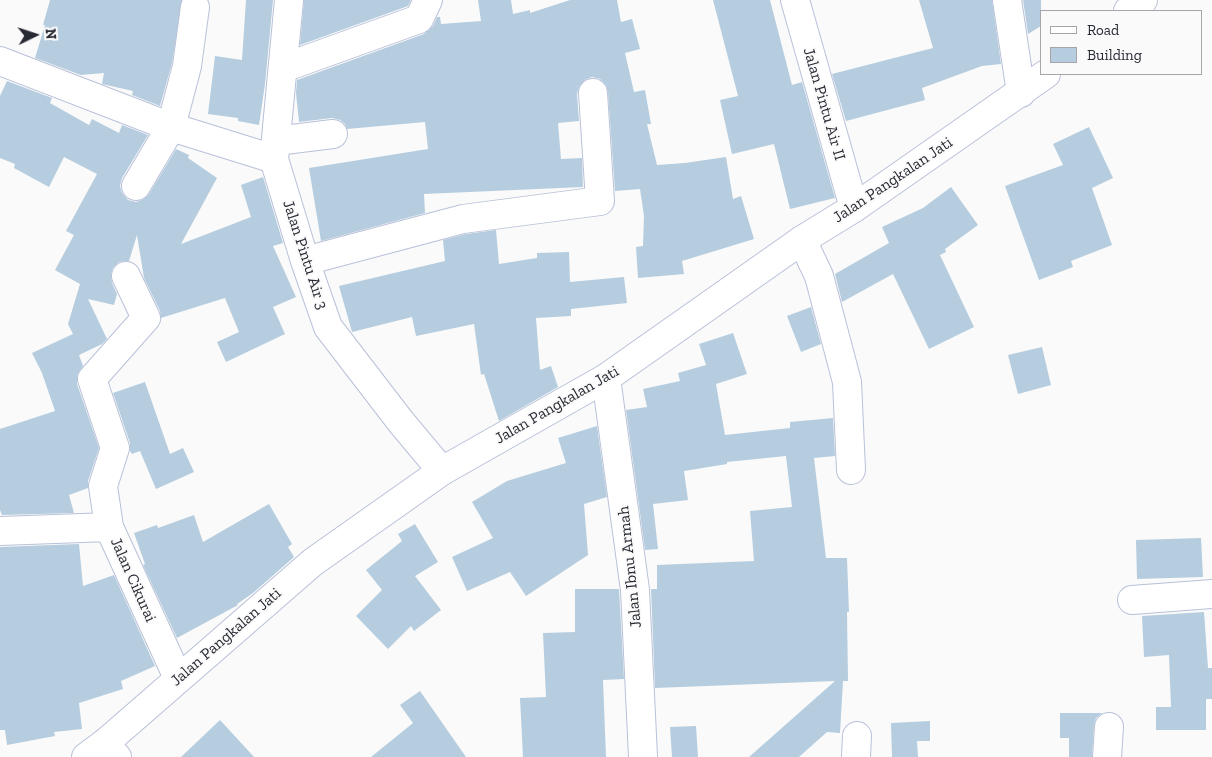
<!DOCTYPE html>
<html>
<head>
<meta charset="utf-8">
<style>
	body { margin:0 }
	#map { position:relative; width:1212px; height:757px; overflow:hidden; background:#fafafa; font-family:"Zilla Slab",serif }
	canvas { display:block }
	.legend { position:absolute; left:1040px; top:10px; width:162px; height:65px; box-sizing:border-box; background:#fafafa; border:1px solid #a6a6aa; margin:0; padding:6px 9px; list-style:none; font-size:15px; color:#272933 }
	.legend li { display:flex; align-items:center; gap:10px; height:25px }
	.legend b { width:25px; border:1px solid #a6a6aa }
	.north { position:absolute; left:10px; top:10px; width:50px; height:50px; -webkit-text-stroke:4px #fafafa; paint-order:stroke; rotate:86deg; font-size:14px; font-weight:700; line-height:20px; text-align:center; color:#272933 }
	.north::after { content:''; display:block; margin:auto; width:18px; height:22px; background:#272933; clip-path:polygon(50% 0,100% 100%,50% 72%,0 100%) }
</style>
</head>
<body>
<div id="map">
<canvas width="1212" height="757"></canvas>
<ul class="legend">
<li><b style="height:6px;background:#fff"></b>Road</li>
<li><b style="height:14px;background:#b5cddf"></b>Building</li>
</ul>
<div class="north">N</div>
</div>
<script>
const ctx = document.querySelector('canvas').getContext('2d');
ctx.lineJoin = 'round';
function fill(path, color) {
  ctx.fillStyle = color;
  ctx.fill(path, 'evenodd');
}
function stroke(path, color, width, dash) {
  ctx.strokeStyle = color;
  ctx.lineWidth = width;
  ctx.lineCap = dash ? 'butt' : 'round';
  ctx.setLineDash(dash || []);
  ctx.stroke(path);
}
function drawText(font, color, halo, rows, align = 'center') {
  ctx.font = font + ' "Zilla Slab",serif';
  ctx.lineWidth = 4;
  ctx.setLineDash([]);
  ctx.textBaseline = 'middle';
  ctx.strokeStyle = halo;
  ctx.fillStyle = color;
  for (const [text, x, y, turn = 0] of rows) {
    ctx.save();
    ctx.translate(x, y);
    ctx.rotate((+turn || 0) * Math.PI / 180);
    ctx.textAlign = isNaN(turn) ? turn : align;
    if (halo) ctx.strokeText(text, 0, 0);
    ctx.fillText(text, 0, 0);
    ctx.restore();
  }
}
const building = new Path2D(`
	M 50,0 L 182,0 L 172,63 L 160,106 L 132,95 L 133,91 L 102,84 L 104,73 L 81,75 L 35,58 L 45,25 L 43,25 Z
	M 246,0 L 273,0 L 265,84 L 259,125 L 238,121 L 238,118 L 208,114 L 215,56 L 242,60 Z
	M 304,0 L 411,0 L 408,6 L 300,45 Z
	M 478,0 L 511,0 L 513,14 L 530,10 L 530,13 L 570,0 L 617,0 L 621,22 L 632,19 L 640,49 L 625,53 L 634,92 L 645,90 L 651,124 L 647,124 L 657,165 L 685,163 L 726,157 L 733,199 L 741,196 L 754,239 L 682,261 L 684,274 L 638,278 L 636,247 L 643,246 L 644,216 L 640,189 L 615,191 L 608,92 L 606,85 L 600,79 L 592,77 L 585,80 L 579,87 L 577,94 L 579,121 L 558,123 L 561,159 L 582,158 L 583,187 L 424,194 L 425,213 L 321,241 L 309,168 L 428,149 L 425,122 L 347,129 L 345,124 L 340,120 L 332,118 L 299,122 L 296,93 L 297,80 L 424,34 L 433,26 L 437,17 L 440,17 L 441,24 L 481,21 Z
	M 713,0 L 770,0 L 792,85 L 802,82 L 835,198 L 790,209 L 774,144 L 732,154 L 720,100 L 738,96 Z
	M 919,0 L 992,0 L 1001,64 L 982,66 L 922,88 L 925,100 L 846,121 L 832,74 L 933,48 Z
	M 1023,0 L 1041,0 L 1041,26 L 1028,34 Z
	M 7,81 L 52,98 L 50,103 L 89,125 L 92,119 L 119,133 L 122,125 L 148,135 L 122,178 L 120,186 L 122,193 L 128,200 L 136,202 L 144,199 L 149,194 L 176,149 L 189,155 L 188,158 L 217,178 L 181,244 L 251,217 L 241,185 L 263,177 L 283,243 L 273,246 L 296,297 L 273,307 L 285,334 L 226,362 L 217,342 L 239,332 L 225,298 L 161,318 L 160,311 L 144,278 L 137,235 L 129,261 L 119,262 L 113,268 L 111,274 L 112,283 L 117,294 L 114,305 L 88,299 L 107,339 L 102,344 L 79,355 L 83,366 L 77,375 L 77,384 L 99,448 L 88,481 L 88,488 L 69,495 L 74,513 L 2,515 L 0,510 L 0,429 L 55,411 L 42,373 L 32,353 L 73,334 L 68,324 L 80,284 L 55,270 L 74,235 L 66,231 L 97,174 L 64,157 L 49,187 L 14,168 L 15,164 L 0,158 L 0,96 Z
	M 1089,127 L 1113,178 L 1092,188 L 1112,245 L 1071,261 L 1073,267 L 1039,280 L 1005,186 L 1063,165 L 1053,144 Z
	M 951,187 L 978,225 L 945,249 L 946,252 L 940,255 L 974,327 L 929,349 L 893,274 L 842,302 L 835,274 L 889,243 L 882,227 L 923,208 Z
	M 496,230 L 499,264 L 537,258 L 537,253 L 569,252 L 570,282 L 624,277 L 627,303 L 571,309 L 571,316 L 536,318 L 540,370 L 551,366 L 558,387 L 499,421 L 484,374 L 481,375 L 474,324 L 416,336 L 412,317 L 352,332 L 339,286 L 445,261 L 443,240 L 466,234 Z
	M 811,307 L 821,344 L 801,352 L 787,316 Z
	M 733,333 L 747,374 L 716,384 L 725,435 L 790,428 L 790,422 L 833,418 L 835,456 L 814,458 L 826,558 L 847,558 L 849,612 L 847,612 L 848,681 L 843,681 L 840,733 L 827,732 L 799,757 L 749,757 L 835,681 L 655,688 L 651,589 L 657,589 L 657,565 L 754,561 L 750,511 L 792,507 L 786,456 L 727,462 L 727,464 L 684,471 L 688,500 L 653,504 L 658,549 L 645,550 L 626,410 L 647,407 L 643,389 L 680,381 L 678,373 L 706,365 L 699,344 Z
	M 1042,347 L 1051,385 L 1018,394 L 1008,355 Z
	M 145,382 L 170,454 L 183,448 L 194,472 L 156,489 L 140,451 L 132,454 L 130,451 L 130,443 L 113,393 Z
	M 597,426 L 607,497 L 584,504 L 588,555 L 526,596 L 510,572 L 467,591 L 452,557 L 493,538 L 472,502 L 507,481 L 566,463 L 558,438 Z
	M 269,504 L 292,544 L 288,547 L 294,557 L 253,593 L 237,604 L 238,605 L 177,638 L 143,565 L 145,564 L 134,533 L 157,525 L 158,528 L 194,515 L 203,542 Z
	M 415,524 L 438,562 L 415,576 L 441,610 L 414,631 L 411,626 L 388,649 L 356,616 L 382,590 L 366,570 L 402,541 L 398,534 Z
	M 1201,538 L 1203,577 L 1137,579 L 1136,540 Z
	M 79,544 L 83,586 L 114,575 L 155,666 L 121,681 L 123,689 L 79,703 L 82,729 L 54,732 L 55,736 L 7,745 L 5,730 L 0,730 L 0,547 Z
	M 575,589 L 619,589 L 624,679 L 603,680 L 606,757 L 523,757 L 520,698 L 546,697 L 543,633 L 575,632 Z
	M 1204,612 L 1208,668 L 1212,668 L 1212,699 L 1206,699 L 1206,730 L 1156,730 L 1156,707 L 1171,707 L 1169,655 L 1144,657 L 1142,616 Z
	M 420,691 L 466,757 L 371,757 L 413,723 L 400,705 Z
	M 1060,713 L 1102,713 L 1096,718 L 1094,725 L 1092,757 L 1069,757 L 1069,738 L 1060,738 Z
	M 220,720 L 254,757 L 181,757 Z
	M 930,721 L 930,741 L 917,741 L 918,757 L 892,757 L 891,723 Z
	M 696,726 L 698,757 L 672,757 L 670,727 Z`);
const minor = new Path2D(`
	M 289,0 L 274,159 L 305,261 L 328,327 L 401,422 L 442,471
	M 795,0 L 854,208
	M 1007,0 L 1021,93
	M 0,61 L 171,127 L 274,159
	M 283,68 L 419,19 L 428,0
	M 276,141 L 333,134
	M 136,186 L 171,127 L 187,66 L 195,7
	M 802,240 L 819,276 L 847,382 L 851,470
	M 305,261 L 463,219 L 600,201 L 593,93
	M 606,378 L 635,590 L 643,757
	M 109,527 L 103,486 L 115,448 L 92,379 L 146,318 L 126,276
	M 0,531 L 109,527 L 178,678
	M 1132,600 L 1212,594
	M 105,743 L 117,757
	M 856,757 L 857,736
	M 1107,757 L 1109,727`);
const major = new Path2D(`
	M 1128,11 L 1143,0
	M 86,757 L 105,743 L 313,562 L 442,471 L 606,378 L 802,240 L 854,208 L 1046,74`);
const streetNames = [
	["Jalan Pintu Air II",824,104,74],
	["Jalan Pangkalan Jati",893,180,-34],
	["Jalan Pintu Air 3",305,255,72],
	["Jalan Pangkalan Jati",557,405,-30],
	["Jalan Ibnu Armah",630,567,-96],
	["Jalan Cikurai",133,580,66],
	["Jalan Pangkalan Jati",226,637,-41]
];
fill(building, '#b5cddf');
stroke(minor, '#b9c1d9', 30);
stroke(major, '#b9c1d9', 30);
stroke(minor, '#fff', 28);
stroke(major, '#fff', 28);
drawText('16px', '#272933', '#fafafa', streetNames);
</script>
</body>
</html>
